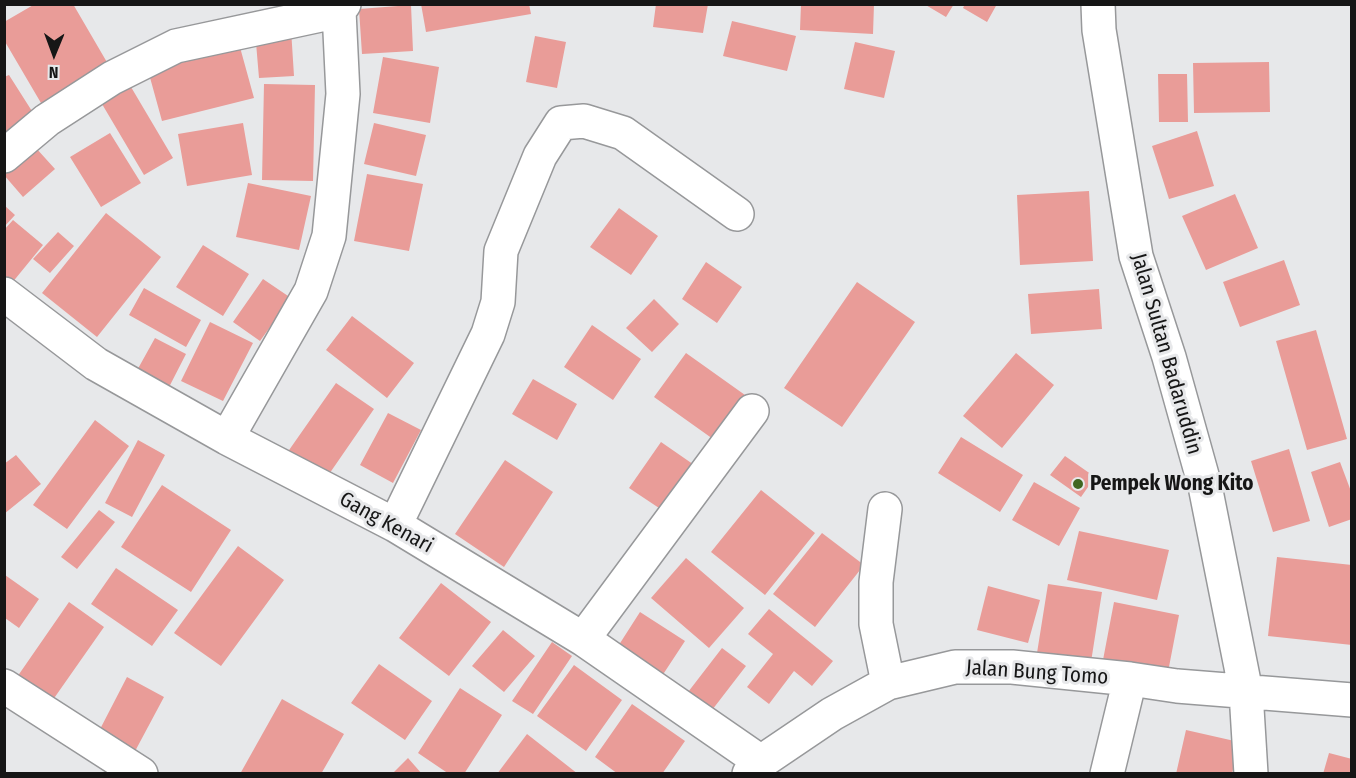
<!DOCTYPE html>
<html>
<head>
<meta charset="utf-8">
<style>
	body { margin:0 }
	#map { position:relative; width:1356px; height:778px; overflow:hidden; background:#e7e8ea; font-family:"Fira Sans Condensed",sans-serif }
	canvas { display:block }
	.frame { position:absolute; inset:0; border:6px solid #161616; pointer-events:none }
	.north { position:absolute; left:24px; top:24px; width:60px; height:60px; -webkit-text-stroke:4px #e7e8ea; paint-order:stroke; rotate:181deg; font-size:16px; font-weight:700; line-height:24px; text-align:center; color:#161616 }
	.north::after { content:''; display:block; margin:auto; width:21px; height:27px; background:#161616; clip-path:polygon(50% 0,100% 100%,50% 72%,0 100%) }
</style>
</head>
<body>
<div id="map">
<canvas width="1356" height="778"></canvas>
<div class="frame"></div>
<div class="north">N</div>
</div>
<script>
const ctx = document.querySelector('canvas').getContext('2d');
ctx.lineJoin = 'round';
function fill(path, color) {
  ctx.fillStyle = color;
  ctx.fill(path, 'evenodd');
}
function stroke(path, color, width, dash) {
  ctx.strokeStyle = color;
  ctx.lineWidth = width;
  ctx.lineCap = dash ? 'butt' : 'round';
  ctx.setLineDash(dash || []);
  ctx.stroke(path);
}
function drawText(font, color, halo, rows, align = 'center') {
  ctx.font = font + ' "Fira Sans Condensed",sans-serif';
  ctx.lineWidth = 6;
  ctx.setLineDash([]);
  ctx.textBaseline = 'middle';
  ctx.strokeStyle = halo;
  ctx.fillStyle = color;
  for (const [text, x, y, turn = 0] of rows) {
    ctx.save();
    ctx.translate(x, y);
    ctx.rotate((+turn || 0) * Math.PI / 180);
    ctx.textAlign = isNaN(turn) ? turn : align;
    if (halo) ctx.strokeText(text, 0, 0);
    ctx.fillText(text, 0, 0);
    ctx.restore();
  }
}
const building = new Path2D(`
	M 35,4 L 73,4 L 108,64 L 41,103 L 4,40 L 4,22 Z
	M 421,4 L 529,4 L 531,14 L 426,32 Z
	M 656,4 L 708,4 L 703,33 L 653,27 Z
	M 801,4 L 874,4 L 873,34 L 800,30 Z
	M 924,4 L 954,4 L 946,17 Z
	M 965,4 L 997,4 L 987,22 L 963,8 Z
	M 411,5 L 413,51 L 362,54 L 359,9 Z
	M 732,21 L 796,36 L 787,71 L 723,56 Z
	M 291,29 L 294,76 L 259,78 L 255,31 Z
	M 535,36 L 566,42 L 557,88 L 526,82 Z
	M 238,40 L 254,98 L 162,121 L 146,63 Z
	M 855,42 L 895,51 L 884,98 L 844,89 Z
	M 383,57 L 439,67 L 430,123 L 373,113 Z
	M 1269,62 L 1270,112 L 1194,113 L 1193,63 Z
	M 1158,74 L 1187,74 L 1188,122 L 1159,122 Z
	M 9,75 L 37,119 L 4,137 L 4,77 Z
	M 264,84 L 315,85 L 313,181 L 262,180 Z
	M 131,87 L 173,158 L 144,175 L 102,104 Z
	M 243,123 L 252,175 L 187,186 L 178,134 Z
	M 374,123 L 426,135 L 416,176 L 364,164 Z
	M 1197,131 L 1214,186 L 1169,199 L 1152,146 Z
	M 110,133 L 141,183 L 101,207 L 70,157 Z
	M 36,148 L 55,169 L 23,197 L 4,175 Z
	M 367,174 L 423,184 L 409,251 L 354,241 Z
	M 248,183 L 311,196 L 299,250 L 236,237 Z
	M 1089,191 L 1093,261 L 1020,265 L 1017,195 Z
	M 1235,194 L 1258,248 L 1206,270 L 1182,216 Z
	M 4,205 L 15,215 L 4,227 Z
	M 619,208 L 658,236 L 631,275 L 590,247 Z
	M 106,213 L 161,257 L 97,337 L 42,293 Z
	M 13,220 L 43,245 L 7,289 L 4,287 L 4,230 Z
	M 58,232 L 74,246 L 50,273 L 33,259 Z
	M 203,245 L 249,274 L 223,316 L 176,287 Z
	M 1284,260 L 1300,305 L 1240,327 L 1223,282 Z
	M 706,262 L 742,287 L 717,323 L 682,299 Z
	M 263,279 L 291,298 L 260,341 L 233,322 Z
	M 857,282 L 915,322 L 842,427 L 784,388 Z
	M 144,288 L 201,320 L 186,347 L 129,315 Z
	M 1099,289 L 1102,329 L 1031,334 L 1028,294 Z
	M 654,299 L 679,324 L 652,352 L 626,328 Z
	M 352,316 L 414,363 L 387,398 L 326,350 Z
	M 210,322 L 253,343 L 223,401 L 181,381 Z
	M 592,325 L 641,359 L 613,400 L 564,367 Z
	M 1316,330 L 1347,439 L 1307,450 L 1276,341 Z
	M 155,338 L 186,354 L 167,391 L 135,374 Z
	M 686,353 L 745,395 L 713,439 L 654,397 Z
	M 1016,353 L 1054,385 L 1002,448 L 963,416 Z
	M 533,379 L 577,404 L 557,440 L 512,414 Z
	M 336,383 L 374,409 L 325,480 L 287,453 Z
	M 388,413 L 421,430 L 393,483 L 360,465 Z
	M 95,420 L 129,446 L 67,529 L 33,505 Z
	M 961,437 L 1023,475 L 1000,512 L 938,473 Z
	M 138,440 L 165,455 L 132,517 L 105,503 Z
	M 661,442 L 700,469 L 668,514 L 629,488 Z
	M 1289,449 L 1310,521 L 1273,532 L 1251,461 Z
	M 16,455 L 41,484 L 4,514 L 4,464 Z
	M 1065,456 L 1095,477 L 1081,497 L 1050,475 Z
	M 505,460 L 553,492 L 504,567 L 455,534 Z
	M 1340,462 L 1352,494 L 1352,519 L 1329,527 L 1311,472 Z
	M 1034,482 L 1080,508 L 1059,546 L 1012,520 Z
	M 162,485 L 231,530 L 191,592 L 121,547 Z
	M 761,490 L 815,533 L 765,595 L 711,552 Z
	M 99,510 L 115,522 L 77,569 L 61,557 Z
	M 1079,531 L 1169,550 L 1157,600 L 1067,580 Z
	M 822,533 L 864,565 L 815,627 L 773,594 Z
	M 238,546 L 284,580 L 221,666 L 174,633 Z
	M 1277,557 L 1352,565 L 1352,645 L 1268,636 Z
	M 686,558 L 744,608 L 709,648 L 651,598 Z
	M 116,568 L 178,610 L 152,646 L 91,604 Z
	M 5,575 L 39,599 L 19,628 L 5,618 Z
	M 441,583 L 491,622 L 449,676 L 399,638 Z
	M 1048,584 L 1102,592 L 1091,662 L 1037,653 Z
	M 988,586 L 1040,600 L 1028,643 L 977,630 Z
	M 69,602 L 104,627 L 50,704 L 15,680 Z
	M 1114,602 L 1179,615 L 1168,672 L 1103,660 Z
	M 769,609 L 833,661 L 812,686 L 794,671 L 769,704 L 747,687 L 773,654 L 748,634 Z
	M 640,612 L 685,641 L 660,679 L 615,651 Z
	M 503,630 L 535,656 L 504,692 L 472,666 Z
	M 552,642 L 572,656 L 533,714 L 512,701 Z
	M 722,648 L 746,666 L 709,714 L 685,696 Z
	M 379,664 L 432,701 L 405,740 L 351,703 Z
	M 574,665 L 622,700 L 586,751 L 537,716 Z
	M 127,677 L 164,697 L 133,755 L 97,735 Z
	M 460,688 L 502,715 L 464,774 L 449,774 L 418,753 Z
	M 282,699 L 344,734 L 321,774 L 240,774 Z
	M 632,704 L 685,741 L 662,774 L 618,774 L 595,757 Z
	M 1186,730 L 1239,742 L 1232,774 L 1176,774 Z
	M 527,734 L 578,774 L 497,774 Z
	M 1329,753 L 1352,759 L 1352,774 L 1323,774 Z
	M 408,758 L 422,774 L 392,774 Z`);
const minor = new Path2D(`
	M 1098,4 L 1099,30 L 1136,256 L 1169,357 L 1205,486 L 1246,692 L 1251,774
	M 4,156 L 47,120 L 112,78 L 176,46 L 339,11 L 344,4
	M 4,294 L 96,364 L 227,438 L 395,525 L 583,639 L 761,762
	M 227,438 L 311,291 L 329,236 L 343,94 L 339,11
	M 885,509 L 876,582 L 876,624 L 888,683
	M 395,525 L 488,334 L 498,302 L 501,251 L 540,156 L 561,123 L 584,121 L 623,133 L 737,214
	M 583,639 L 752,411
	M 4,686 L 141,774
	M 749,774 L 761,762 L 832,714 L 888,683 L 955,667 L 1012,667 L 1130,679 L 1177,686 L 1352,700
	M 1107,774 L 1130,679`);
const markers = [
	[1078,484,6,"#406621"]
];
const streetNames = [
	["Jalan Sultan Badaruddin",1166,354,74],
	["Gang Kenari",386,523,29],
	["Jalan Bung Tomo",1037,673,4]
];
const poiNames = [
	["Pempek Wong Kito",1090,484]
];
fill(building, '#e99c98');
stroke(minor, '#97989a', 36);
stroke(minor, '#fff', 33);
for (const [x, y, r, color] of markers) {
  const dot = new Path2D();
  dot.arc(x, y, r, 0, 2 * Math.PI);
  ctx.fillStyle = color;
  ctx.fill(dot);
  stroke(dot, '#e7e8ea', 2);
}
drawText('21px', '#161616', '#e7e8ea', streetNames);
drawText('bold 21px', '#161616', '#e7e8ea', poiNames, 'left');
</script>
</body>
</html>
